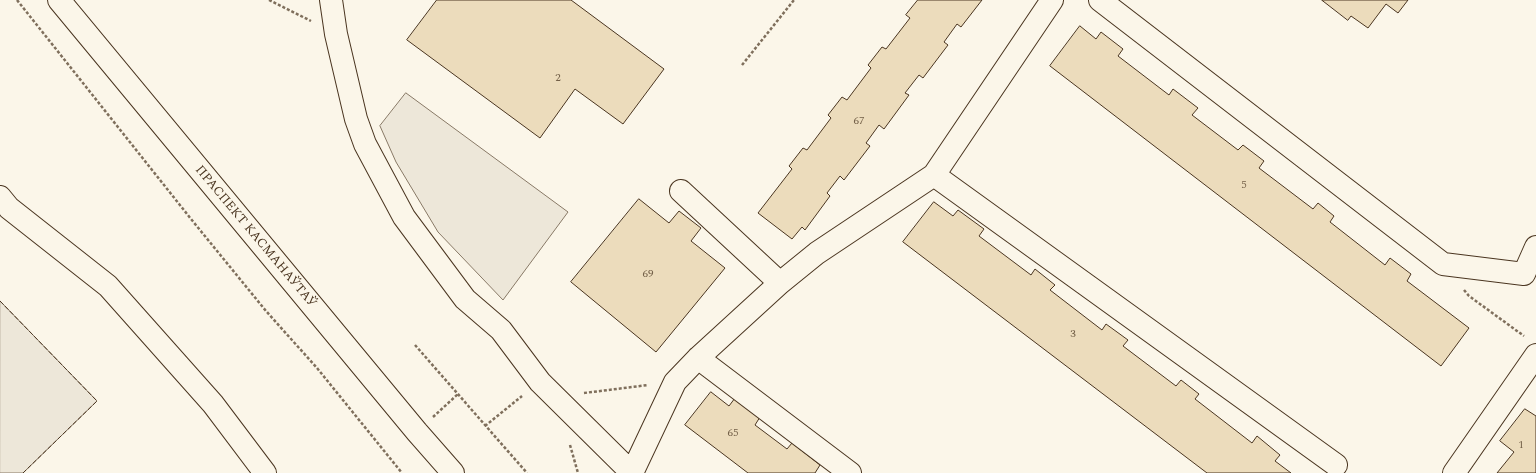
<!DOCTYPE html>
<html>
<head>
<meta charset="utf-8">
<style>
	body { margin:0 }
	canvas { display:block; background:#fbf6e9 }
</style>
</head>
<body>
<canvas width="1536" height="473"></canvas>
<script>
const ctx = document.querySelector('canvas').getContext('2d');
ctx.lineJoin = 'round';
function fill(path, color) {
  ctx.fillStyle = color;
  ctx.fill(path, 'evenodd');
}
function stroke(path, color, width, dash) {
  ctx.strokeStyle = color;
  ctx.lineWidth = width;
  ctx.lineCap = dash ? 'butt' : 'round';
  ctx.setLineDash(dash || []);
  ctx.stroke(path);
}
function drawText(font, color, halo, rows, align = 'center') {
  ctx.font = font + ' Spectral,serif';
  ctx.lineWidth = 3;
  ctx.setLineDash([]);
  ctx.textBaseline = 'middle';
  ctx.strokeStyle = halo;
  ctx.fillStyle = color;
  for (const [text, x, y, turn = 0] of rows) {
    ctx.save();
    ctx.translate(x, y);
    ctx.rotate((+turn || 0) * Math.PI / 180);
    ctx.textAlign = isNaN(turn) ? turn : align;
    if (halo) ctx.strokeText(text, 0, 0);
    ctx.fillText(text, 0, 0);
    ctx.restore();
  }
}
const parking = new Path2D(`
	M 406,93 L 568,212 L 503,300 L 438,232 L 396,162 L 380,126 Z
	M 0,301 L 97,401 L 23,473 L 0,473 Z`);
const building = new Path2D(`
	M 437,0 L 571,0 L 664,69 L 623,124 L 575,89 L 540,138 L 407,40 Z
	M 918,0 L 982,0 L 961,27 L 957,24 L 944,42 L 948,45 L 923,78 L 919,75 L 905,93 L 909,95 L 884,129 L 879,125 L 866,143 L 870,146 L 844,180 L 840,176 L 827,193 L 830,196 L 805,230 L 802,227 L 792,239 L 758,213 L 792,169 L 789,166 L 803,148 L 807,150 L 831,118 L 828,115 L 842,97 L 847,100 L 871,68 L 868,65 L 882,47 L 886,49 L 910,18 L 906,15 Z
	M 1322,0 L 1408,0 L 1398,13 L 1386,4 L 1368,28 L 1351,16 L 1348,20 Z
	M 1080,26 L 1096,39 L 1101,32 L 1123,49 L 1118,56 L 1169,95 L 1173,89 L 1198,108 L 1192,115 L 1238,150 L 1243,145 L 1264,161 L 1259,168 L 1313,209 L 1318,203 L 1334,216 L 1330,222 L 1385,265 L 1390,258 L 1411,274 L 1407,281 L 1469,328 L 1441,366 L 1050,66 Z
	M 639,199 L 669,223 L 679,211 L 701,228 L 691,241 L 725,268 L 656,352 L 571,282 Z
	M 934,202 L 953,216 L 958,210 L 984,229 L 979,236 L 1031,275 L 1035,269 L 1055,285 L 1050,290 L 1102,330 L 1106,324 L 1128,340 L 1123,346 L 1176,386 L 1181,380 L 1199,394 L 1195,399 L 1252,443 L 1257,436 L 1280,455 L 1275,461 L 1291,473 L 1207,473 L 903,242 Z
	M 711,392 L 729,406 L 735,398 L 760,417 L 755,425 L 787,449 L 792,443 L 820,465 L 815,473 L 748,473 L 685,425 Z
	M 1525,409 L 1536,416 L 1536,473 L 1497,473 L 1514,452 L 1500,441 Z`);
const path = new Path2D(`
	M 17,0 L 191,219 L 266,311 L 317,368 L 402,473
	M 269,0 L 311,21
	M 742,65 L 794,0
	M 1464,290 L 1469,296 L 1524,336
	M 415,345 L 527,473
	M 584,393 L 648,385
	M 433,417 L 458,394
	M 485,426 L 522,396
	M 570,445 L 578,473`);
const minor = new Path2D(`
	M 331,0 L 336,34 L 356,119 L 365,144 L 404,217 L 465,299 L 501,330 L 540,382 L 632,473
	M 1100,0 L 1443,264 L 1524,274 L 1536,247
	M 934,175 L 1336,465
	M 681,191 L 780,283
	M 0,197 L 9,208 L 108,286 L 213,404 L 265,473
	M 698,358 L 850,473
	M 632,473 L 675,382 L 698,358 L 780,283 L 817,253 L 934,175 L 1052,0
	M 1454,473 L 1536,355`);
const major = new Path2D(`
	M 59,0 L 417,432 L 453,473`);
const fence = new Path2D(`
	M 0,301 L 97,401 L 23,473`);
const numberNames = [
	["2",558,79],
	["67",859,122],
	["5",1244,186],
	["69",648,275],
	["3",1073,335],
	["65",733,434],
	["1",1521,446]
];
const streetNames = [
	["ПРАСПЕКТ КАСМАНАЎТАЎ",255,237,50]
];
fill(parking, '#ede7d9');
stroke(parking, '#887966', 1);
fill(building, '#ecdcbc');
stroke(building, '#4a3520', 1);
stroke(minor, '#4a3520', 24);
stroke(major, '#4a3520', 24);
stroke(path, '#7f6f5c', 2.5, [3, 2]);
stroke(minor, '#fbf6e9', 22);
stroke(major, '#fbf6e9', 22);
stroke(fence, '#4a3520', 1, [5, 2]);
drawText('11px', '#725f47', null, numberNames);
drawText('13px', '#4a3520', '#fbf6e9', streetNames);
</script>
</body>
</html>
